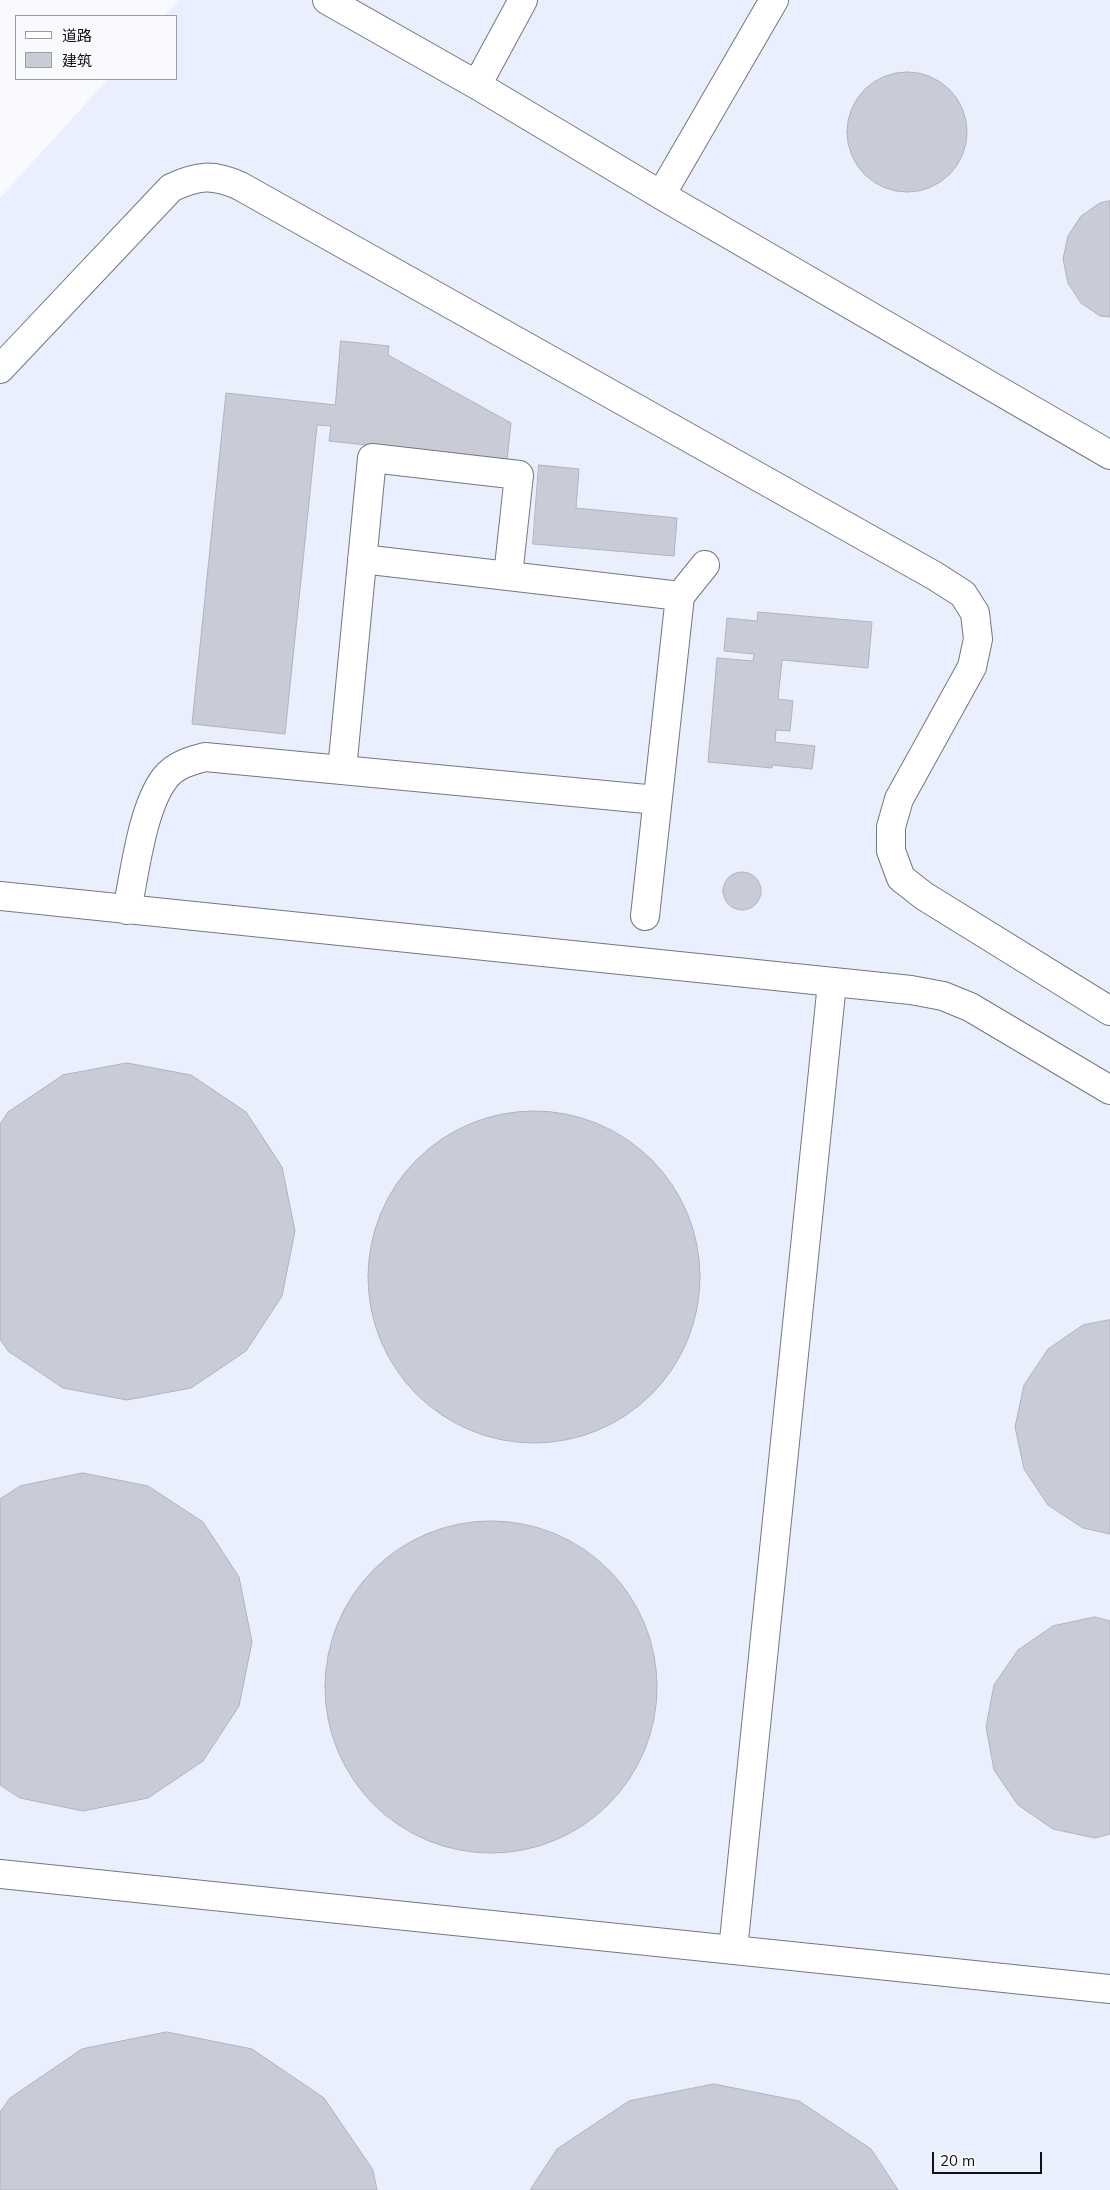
<!DOCTYPE html>
<html>
<head>
<meta charset="utf-8">
<style>
	body { margin:0 }
	#map { position:relative; width:1110px; height:2190px; overflow:hidden; background:#f9fafe; font-family:Mulish,"Noto Sans SC",sans-serif }
	canvas { display:block }
	.legend { position:absolute; left:15px; top:15px; width:162px; height:65px; box-sizing:border-box; background:#f9fafe; border:1px solid #9c9da1; margin:0; padding:6px 9px; list-style:none; font-size:15px; color:#101115 }
	.legend li { display:flex; align-items:center; gap:10px; height:25px }
	.legend b { width:25px; border:1px solid #9c9da1 }
	.scale { position:absolute; left:932px; top:2152px; width:110px; height:22px; box-sizing:border-box; border:2px solid #101115; border-top:0; padding-left:6px; font-size:15px; line-height:18px; white-space:nowrap; color:#101115; -webkit-text-stroke:4px #f9fafe; paint-order:stroke }
</style>
</head>
<body>
<div id="map">
<canvas width="1110" height="2190"></canvas>
<ul class="legend">
<li><b style="height:6px;background:#fff"></b>道路</li>
<li><b style="height:14px;background:#c9ccd7"></b>建筑</li>
</ul>
<div class="scale">20 m</div>
</div>
<script>
const ctx = document.querySelector('canvas').getContext('2d');
ctx.lineJoin = 'round';
function fill(path, color) {
  ctx.fillStyle = color;
  ctx.fill(path, 'evenodd');
}
function stroke(path, color, width, dash) {
  ctx.strokeStyle = color;
  ctx.lineWidth = width;
  ctx.lineCap = dash ? 'butt' : 'round';
  ctx.setLineDash(dash || []);
  ctx.stroke(path);
}
const built = new Path2D(`
	M 179,0 L 1110,0 L 1110,2190 L 0,2190 L 0,198 L 108,79 L 176,79 L 176,16 L 164,16 Z`);
const building = new Path2D(`
	M847 132a60 60 0 1 1 120 0a60 60 0 1 1-120 0Z
	M 1110,201 L 1110,317 L 1100,316 L 1081,303 L 1068,283 L 1063,259 L 1068,236 L 1081,216 L 1100,203 Z
	M 341,341 L 389,346 L 388,355 L 511,423 L 507,460 L 329,441 L 331,426 L 317,425 L 285,734 L 192,724 L 226,393 L 335,405 Z
	M 539,465 L 579,469 L 576,508 L 677,518 L 674,556 L 533,544 Z
	M 758,612 L 872,622 L 868,668 L 782,660 L 778,699 L 793,701 L 790,731 L 776,730 L 775,742 L 815,746 L 812,769 L 772,765 L 772,768 L 708,762 L 717,658 L 753,661 L 754,654 L 724,651 L 727,618 L 757,621 Z
	M723 891a19 19 0 1 1 38 0a19 19 0 1 1-38 0Z
	M 127,1063 L 191,1075 L 246,1112 L 282,1167 L 295,1231 L 282,1296 L 246,1351 L 191,1388 L 127,1400 L 63,1388 L 8,1351 L 0,1339 L 0,1124 L 8,1112 L 63,1075 Z
	M368 1277a166 166 0 1 1 332 0a166 166 0 1 1-332 0Z
	M 1110,1320 L 1110,1534 L 1083,1528 L 1048,1505 L 1024,1469 L 1015,1427 L 1024,1385 L 1048,1349 L 1083,1325 Z
	M 83,1473 L 148,1486 L 203,1522 L 239,1577 L 252,1642 L 239,1706 L 203,1761 L 148,1798 L 83,1811 L 20,1798 L 0,1785 L 0,1499 L 20,1486 Z
	M325 1687a166 166 0 1 1 332 0a166 166 0 1 1-332 0Z
	M 1095,1617 L 1110,1621 L 1110,1834 L 1095,1838 L 1053,1829 L 1018,1805 L 994,1770 L 986,1727 L 994,1685 L 1018,1650 L 1053,1626 Z
	M 167,2032 L 252,2049 L 324,2098 L 373,2170 L 377,2190 L 0,2190 L 0,2112 L 10,2098 L 82,2049 Z
	M 714,2084 L 799,2101 L 871,2149 L 898,2190 L 530,2190 L 557,2149 L 629,2101 Z`);
const minor = new Path2D(`
	M 327,0 L 477,85 L 661,195 L 1110,455
	M 477,85 L 523,0
	M 661,195 L 774,0
	M 0,369 L 171,188 C 198,175 213,174 240,186 L 935,576 L 963,594 L 975,613 L 978,639 L 972,667 L 899,799 L 891,827 L 891,851 L 901,878 L 924,896 L 1110,1011
	M 362,559 L 680,596
	M 342,770 L 372,458 L 519,475 L 508,576
	M 0,896 L 911,990 L 943,996 L 970,1007 L 1110,1090
	M 127,910 C 135,872 142,808 165,778 C 175,765 190,761 205,757 L 657,800
	M 645,916 L 680,596 L 705,565
	M 0,1874 L 1110,1989
	M 733,1950 L 832,983`);
fill(built, '#eaeffd');
fill(building, '#c9ccd7');
stroke(building, '#b1b4be', 1);
stroke(minor, '#737780', 30);
stroke(minor, '#fff', 28);
</script>
</body>
</html>
